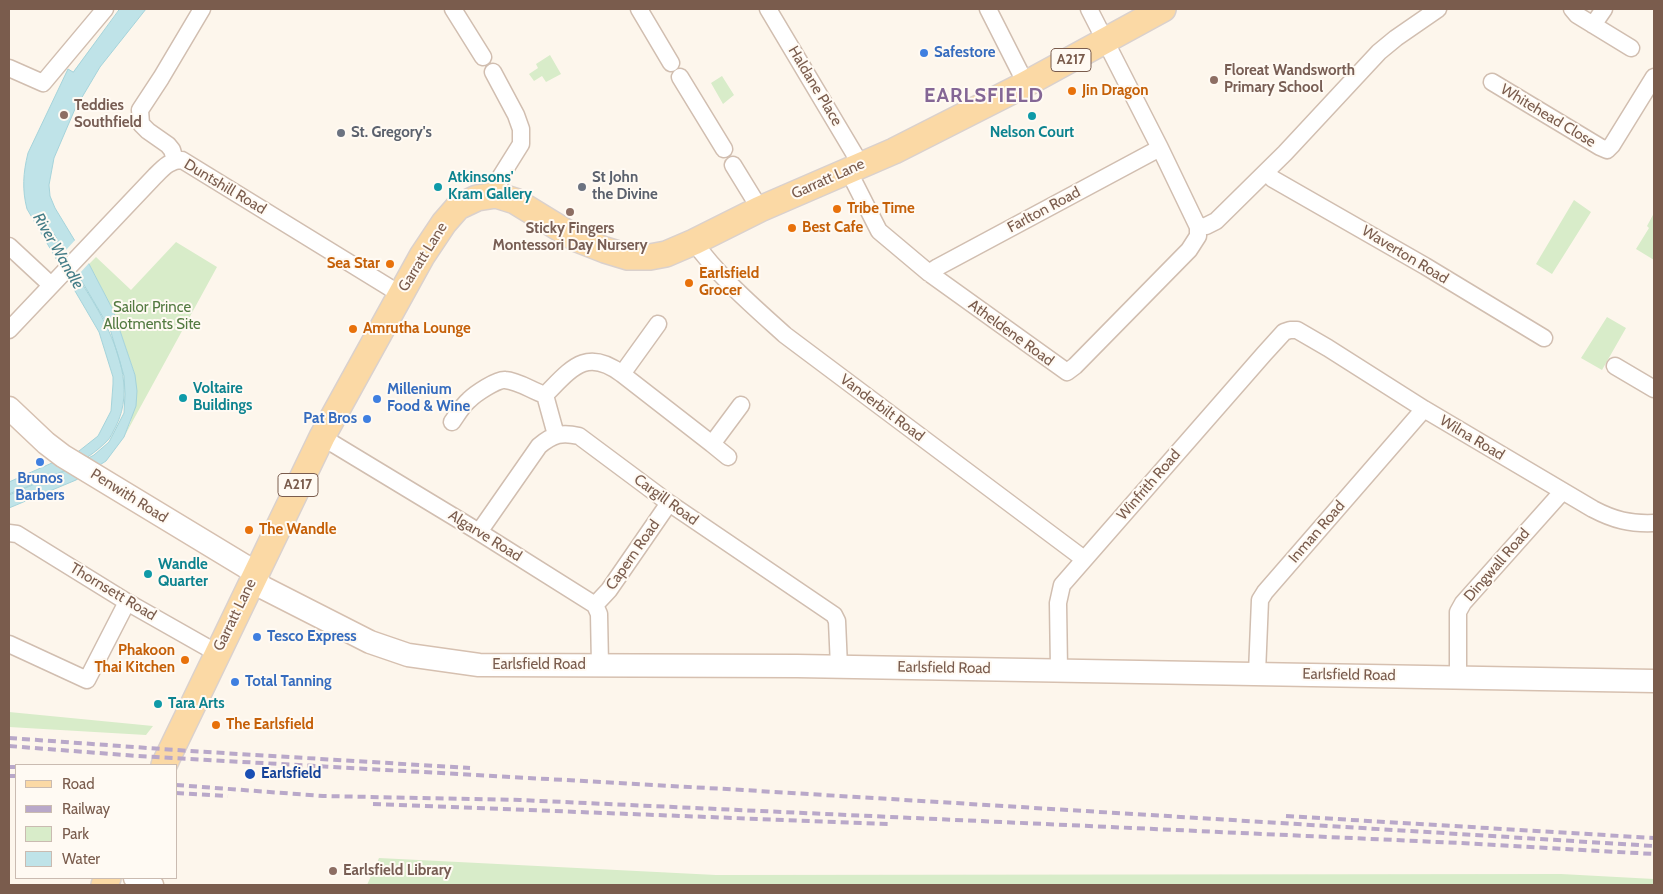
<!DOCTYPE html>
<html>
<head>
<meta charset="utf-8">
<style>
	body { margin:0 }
	#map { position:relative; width:1663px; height:894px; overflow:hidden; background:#fdf6ec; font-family:Cabin,sans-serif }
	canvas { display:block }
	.frame { position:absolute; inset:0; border:10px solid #7a5c4d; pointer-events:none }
	.legend { position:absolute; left:15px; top:764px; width:162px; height:115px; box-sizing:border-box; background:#fffaf3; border:1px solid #cabbb1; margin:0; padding:6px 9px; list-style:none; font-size:15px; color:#7a5c4d }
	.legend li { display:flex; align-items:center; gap:10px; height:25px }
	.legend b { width:25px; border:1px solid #cabbb1 }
</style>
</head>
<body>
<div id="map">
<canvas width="1663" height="894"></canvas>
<div class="frame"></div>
<ul class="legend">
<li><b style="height:6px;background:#fbd9a5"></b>Road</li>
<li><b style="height:6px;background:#b9a8c9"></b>Railway</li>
<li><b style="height:14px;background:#d8ecc9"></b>Park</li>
<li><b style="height:14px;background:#bfe3e8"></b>Water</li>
</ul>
</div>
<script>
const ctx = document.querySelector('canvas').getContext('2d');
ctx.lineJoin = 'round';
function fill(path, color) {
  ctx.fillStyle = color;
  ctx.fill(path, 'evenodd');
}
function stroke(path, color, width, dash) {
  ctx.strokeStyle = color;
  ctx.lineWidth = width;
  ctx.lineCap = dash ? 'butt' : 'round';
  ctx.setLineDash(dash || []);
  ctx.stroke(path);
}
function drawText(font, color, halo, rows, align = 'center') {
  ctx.font = font + ' Cabin,sans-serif';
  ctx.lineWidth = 4;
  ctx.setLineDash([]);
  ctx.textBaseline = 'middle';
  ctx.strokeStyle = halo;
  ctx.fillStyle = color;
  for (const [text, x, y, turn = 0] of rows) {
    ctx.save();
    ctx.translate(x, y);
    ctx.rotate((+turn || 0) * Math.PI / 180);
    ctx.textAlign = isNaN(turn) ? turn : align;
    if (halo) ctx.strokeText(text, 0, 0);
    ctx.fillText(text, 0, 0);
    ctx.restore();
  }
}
const green = new Path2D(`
	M 550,55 L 561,74 L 546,82 L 542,76 L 534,81 L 529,74 L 538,68 L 536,64 Z
	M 722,76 L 734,95 L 723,104 L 711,83 Z
	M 1574,200 L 1591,212 L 1552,274 L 1536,264 Z
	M 1654,213 L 1654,260 L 1636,249 L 1649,228 L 1647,226 Z
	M 176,242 L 217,267 L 124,437 L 131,421 L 135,375 L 113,310 L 89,264 L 96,257 L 131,290 Z
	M 1607,317 L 1626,328 L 1602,370 L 1581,358 Z
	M 9,712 L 153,726 L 146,735 L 9,727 Z
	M 379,858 L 716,875 L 1561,874 L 1654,879 L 1654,885 L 367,885 Z`);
const water = new Path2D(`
	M 120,9 L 146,9 L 100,67 L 75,109 L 54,158 L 49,185 L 50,196 L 55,208 L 89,264 L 113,310 L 135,375 L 137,391 L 136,406 L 124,437 L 106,461 L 76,480 L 9,508 L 9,495 L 61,473 L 94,455 L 109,442 L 124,413 L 125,394 L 124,376 L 110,329 L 54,234 C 65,260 84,285 98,310 C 117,344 135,389 116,426 C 113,431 111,438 106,442 C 80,468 42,480 9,494 L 9,482 L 79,451 L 98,436 L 111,411 L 113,384 L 113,377 L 99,332 L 27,209 C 22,190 23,173 28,153 L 68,69 L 73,72 Z`);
const pier = new Path2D(`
	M 76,239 L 90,262 L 69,285 L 55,262 Z`);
const street = new Path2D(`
	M 453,9 L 483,57
	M 639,9 L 671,63
	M 768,9 L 861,165
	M 988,9 L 1026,84
	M 1572,9 L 1577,15 L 1631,48
	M 1593,25 L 1604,9
	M 9,68 L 43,83 L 105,9
	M 493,72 L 516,115 L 521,129 L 521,144 L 501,176 L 496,195
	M 680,77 L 724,149
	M 1492,82 L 1600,147 L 1607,150 L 1612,145 L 1654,77
	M 1160,148 L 1198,227
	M 175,160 L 172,150 L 168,145 L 148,131 L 141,124 L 140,110 L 161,78 L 202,9
	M 733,165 L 760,209
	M 848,170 L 879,231 L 929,273 L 1067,372 L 1075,366 L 1189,250 L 1198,236 L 1198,227 L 1206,226 L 1216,221 L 1285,153 L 1379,52 L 1396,38 L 1438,9
	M 1266,172 L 1273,179 L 1425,266 L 1544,338
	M 694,242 C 719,277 753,306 785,335 L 1084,559
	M 9,246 L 51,285
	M 929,273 L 938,267 L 1160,148 L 1089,9
	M 9,330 L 155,176 C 163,168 170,160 182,160 L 400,294
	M 1615,366 L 1654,389
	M 622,374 L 712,444 L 741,405
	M 545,395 L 556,435
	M 452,422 C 457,415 462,406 469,400 C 475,394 497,379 505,380 C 519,381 532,391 545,395 C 571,369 586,347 622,374 L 658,324
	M 322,437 L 479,532 L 595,605 L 599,614 L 600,665
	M 712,444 L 728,457
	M 479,532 L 539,446 C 553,434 562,432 579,436 L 669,503 L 834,615 L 837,621 L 839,667
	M 9,533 L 17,534 L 127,602 L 217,653
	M 595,605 L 609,590 L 669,503
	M 9,644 L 87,680 L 127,602
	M 1059,669 L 1058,603 L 1062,585 L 1264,354 L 1284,332 L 1290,330 L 1297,330 L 1328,348 L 1424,409 L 1593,509 C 1614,520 1630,524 1654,523
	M 1257,673 L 1260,600 L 1265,592 L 1424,409
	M 1458,678 L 1458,612 L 1463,603 L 1562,492`);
const secondary = new Path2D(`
	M 9,408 L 46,443 L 63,456 L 248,568 L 262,587 L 370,642 L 408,655 L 479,665 L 797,666 L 1654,681
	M 135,878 L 152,885`);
const primary = new Path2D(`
	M 164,765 L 322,437 L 422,256 L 444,223 L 458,207 L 477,198 L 496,195 L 515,201 L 577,239 L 605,250 L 628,257 L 650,257 L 666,254 L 694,242 L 760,209 L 894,151 L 1022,86 L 1163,9
	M 104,885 L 108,878`);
const rail = new Path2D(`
	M 9,738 L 190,751 L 470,768
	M 9,746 L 137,756 L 743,790 L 1654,846
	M 9,767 L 16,767
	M 9,776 L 16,776
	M 176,785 L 323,796 L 520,800 L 1460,843 L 1654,854
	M 176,793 L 228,796
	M 373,804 L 888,824
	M 1286,816 L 1654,838`);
const markers = [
	[924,53,5,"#3f7fe0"],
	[1214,80,5,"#8d6e63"],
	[1072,91,5,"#e8710a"],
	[64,115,5,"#8d6e63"],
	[1032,116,5,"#0f9aa8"],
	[341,133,5,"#6b7280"],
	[438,187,5,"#0f9aa8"],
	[582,187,5,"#6b7280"],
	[837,209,5,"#e8710a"],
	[570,212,5,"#8d6e63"],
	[792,228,5,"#e8710a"],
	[390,264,5,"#e8710a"],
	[689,283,5,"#e8710a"],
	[353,329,5,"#e8710a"],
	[183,398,5,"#0f9aa8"],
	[377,399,5,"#3f7fe0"],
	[367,419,5,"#3f7fe0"],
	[40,462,5,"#3f7fe0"],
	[249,530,5,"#e8710a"],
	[148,574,5,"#0f9aa8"],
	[257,637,5,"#3f7fe0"],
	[185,660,5,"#e8710a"],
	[235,682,5,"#3f7fe0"],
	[158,704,5,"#0f9aa8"],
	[216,725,5,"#e8710a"],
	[250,774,6,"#1a4fb4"],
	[333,871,5,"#8d6e63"]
];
const shields = [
	[1071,60,40],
	[298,485,40]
];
const shieldNames = [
	["A217",1071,60],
	["A217",298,485]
];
const shopNames = [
	["Safestore",934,53],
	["Millenium",387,390],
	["Food & Wine",387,407],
	["Pat Bros",357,419,"right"],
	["Brunos",40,479,"center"],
	["Barbers",40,496,"center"],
	["Tesco Express",267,637],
	["Total Tanning",245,682]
];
const educationNames = [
	["Floreat Wandsworth",1224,71],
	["Primary School",1224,88],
	["Teddies",74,106],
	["Southfield",74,123],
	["Sticky Fingers",570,229,"center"],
	["Montessori Day Nursery",570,246,"center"],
	["Earlsfield Library",343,871]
];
const streetNames = [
	["Haldane Place",815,86,59],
	["Whitehead Close",1548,116,31],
	["Garratt Lane",828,179,-24],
	["Duntshill Road",225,187,31],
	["Farlton Road",1044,210,-28],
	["Waverton Road",1405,255,31],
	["Garratt Lane",423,257,-58],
	["Atheldene Road",1011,333,36],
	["Vanderbilt Road",882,408,37],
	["Wilna Road",1472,438,31],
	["Winfrith Road",1149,485,-49],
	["Penwith Road",129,496,32],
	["Cargill Road",666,500,36],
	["Inman Road",1317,532,-49],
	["Algarve Road",485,536,32],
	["Capern Road",633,555,-55],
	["Dingwall Road",1497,565,-49],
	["Thornsett Road",113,592,31],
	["Garratt Lane",235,615,-64],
	["Earlsfield Road",539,665],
	["Earlsfield Road",944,668,1],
	["Earlsfield Road",1349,675,1]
];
const foodNames = [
	["Jin Dragon",1082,91],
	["Tribe Time",847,209],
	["Best Cafe",802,228],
	["Sea Star",380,264,"right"],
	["Earlsfield",699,274],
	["Grocer",699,291],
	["Amrutha Lounge",363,329],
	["The Wandle",259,530],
	["Phakoon",175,651,"right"],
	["Thai Kitchen",175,668,"right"],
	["The Earlsfield",226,725]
];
const worshipNames = [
	["St. Gregory's",351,133],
	["St John",592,178],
	["the Divine",592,195]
];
const cultureNames = [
	["Nelson Court",1032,133,"center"],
	["Atkinsons'",448,178],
	["Kram Gallery",448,195],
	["Voltaire",193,389],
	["Buildings",193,406],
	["Wandle",158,565],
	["Quarter",158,582],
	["Tara Arts",168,704]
];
const parkNames = [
	["Sailor Prince",152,308],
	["Allotments Site",152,325]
];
const transitNames = [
	["Earlsfield",261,774]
];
const waterNames = [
	["River Wandle",58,251,60]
];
const districtNames = [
	["EARLSFIELD",984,96]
];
fill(green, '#d8ecc9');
fill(water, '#bfe3e8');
stroke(water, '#a5d3da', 1);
fill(pier, '#fdf6ec');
stroke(street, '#d1beb0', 19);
stroke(secondary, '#d6c0b0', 25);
stroke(primary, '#dad1cd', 28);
stroke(street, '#fff', 16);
stroke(secondary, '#fff', 22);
stroke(primary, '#fbd9a5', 25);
stroke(rail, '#b9a8c9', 4, [8, 5]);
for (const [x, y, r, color] of markers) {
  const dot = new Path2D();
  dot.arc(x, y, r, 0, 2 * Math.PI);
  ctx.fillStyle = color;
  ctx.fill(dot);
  stroke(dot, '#fffaf3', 2);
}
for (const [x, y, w] of shields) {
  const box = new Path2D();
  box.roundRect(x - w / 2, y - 11.5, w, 23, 4);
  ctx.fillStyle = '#fffaf3';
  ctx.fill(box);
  stroke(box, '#7a5c4d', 1);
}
drawText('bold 14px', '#7a5c4d', null, shieldNames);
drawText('bold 15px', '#366cbe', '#fffaf3', shopNames, 'left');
drawText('bold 15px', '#785e54', '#fffaf3', educationNames, 'left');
drawText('15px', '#7a5c4d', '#fffaf3', streetNames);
drawText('bold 15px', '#c56008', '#fffaf3', foodNames, 'left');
drawText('bold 15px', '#5b616d', '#fffaf3', worshipNames, 'left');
drawText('bold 15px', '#0d838f', '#fffaf3', cultureNames, 'left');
drawText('15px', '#537a41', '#fffaf3', parkNames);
drawText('bold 15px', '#164399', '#fffaf3', transitNames, 'left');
drawText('italic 16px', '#437c86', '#fffaf3', waterNames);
ctx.letterSpacing = '1px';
drawText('bold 20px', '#846695', '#fffaf3', districtNames);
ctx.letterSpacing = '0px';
</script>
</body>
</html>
